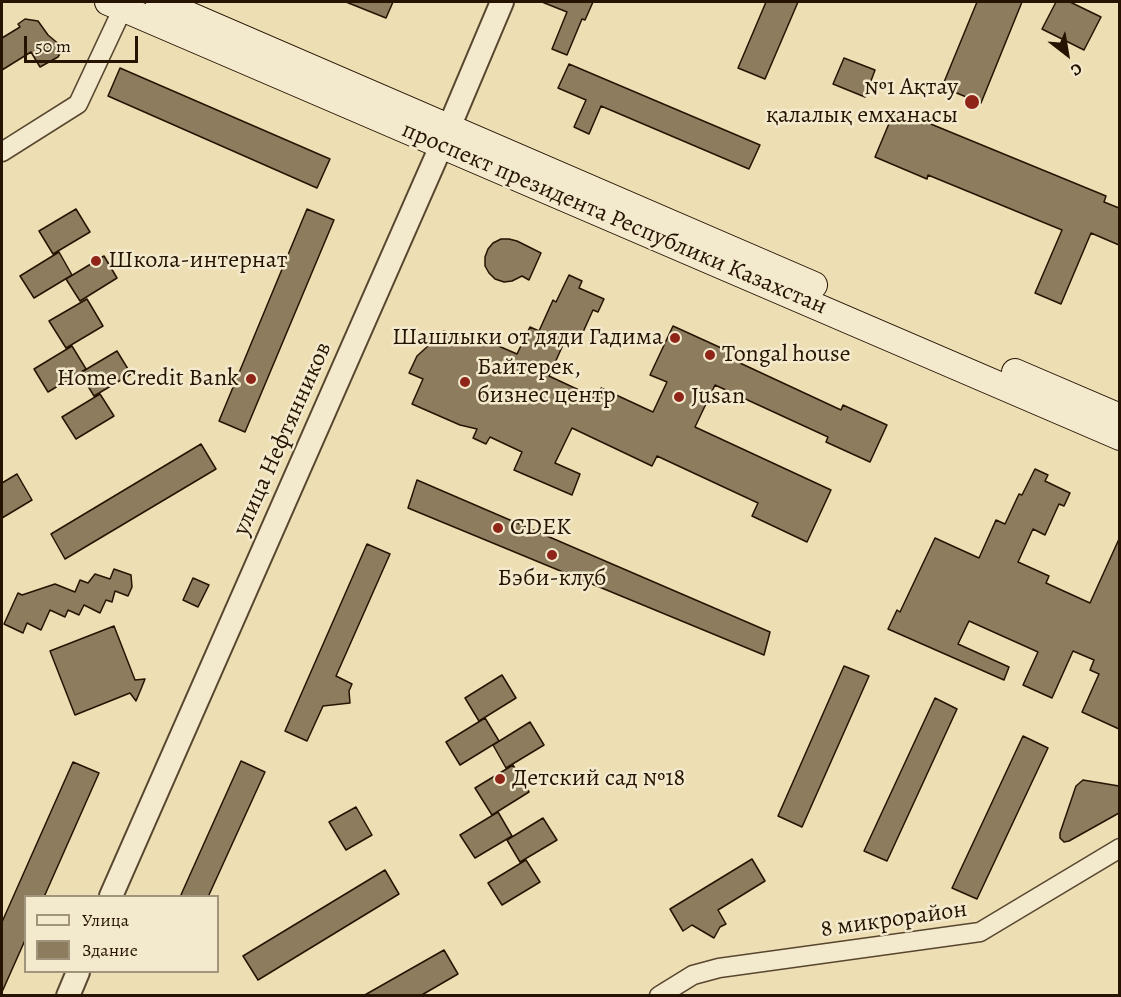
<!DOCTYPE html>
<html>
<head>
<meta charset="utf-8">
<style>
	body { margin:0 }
	#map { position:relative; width:1121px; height:997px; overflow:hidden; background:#eddeb4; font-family:Alegreya,serif }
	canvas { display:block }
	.frame { position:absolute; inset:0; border:3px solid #261301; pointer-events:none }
	.legend { position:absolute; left:24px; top:895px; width:195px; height:78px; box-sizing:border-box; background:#f3eace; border:2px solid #a1947c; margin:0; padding:8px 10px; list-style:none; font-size:18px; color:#261301 }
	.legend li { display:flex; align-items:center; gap:12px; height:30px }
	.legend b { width:30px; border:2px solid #a1947c }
	.north { position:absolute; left:1037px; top:24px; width:60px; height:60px; -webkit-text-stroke:4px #f3eace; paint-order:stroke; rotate:149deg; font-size:16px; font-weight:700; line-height:24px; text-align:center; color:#261301 }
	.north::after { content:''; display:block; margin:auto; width:21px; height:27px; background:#261301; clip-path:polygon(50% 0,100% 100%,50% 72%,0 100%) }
	.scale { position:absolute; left:24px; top:36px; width:114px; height:27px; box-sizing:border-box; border:3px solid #261301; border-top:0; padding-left:8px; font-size:18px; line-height:21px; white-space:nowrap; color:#261301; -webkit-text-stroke:4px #f3eace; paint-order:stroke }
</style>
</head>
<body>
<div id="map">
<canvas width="1121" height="997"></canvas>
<div class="frame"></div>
<ul class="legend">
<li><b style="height:8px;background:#f3eace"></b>Улица</li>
<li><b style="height:16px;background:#8d7d5e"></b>Здание</li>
</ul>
<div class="north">С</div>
<div class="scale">50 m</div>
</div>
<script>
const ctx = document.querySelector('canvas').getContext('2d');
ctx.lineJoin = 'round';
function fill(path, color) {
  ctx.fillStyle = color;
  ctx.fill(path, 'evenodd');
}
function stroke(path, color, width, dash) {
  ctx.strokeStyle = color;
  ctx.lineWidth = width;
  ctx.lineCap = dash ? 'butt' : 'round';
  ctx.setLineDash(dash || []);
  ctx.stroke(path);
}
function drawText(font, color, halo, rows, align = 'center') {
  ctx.font = font + ' Alegreya,serif';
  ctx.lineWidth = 5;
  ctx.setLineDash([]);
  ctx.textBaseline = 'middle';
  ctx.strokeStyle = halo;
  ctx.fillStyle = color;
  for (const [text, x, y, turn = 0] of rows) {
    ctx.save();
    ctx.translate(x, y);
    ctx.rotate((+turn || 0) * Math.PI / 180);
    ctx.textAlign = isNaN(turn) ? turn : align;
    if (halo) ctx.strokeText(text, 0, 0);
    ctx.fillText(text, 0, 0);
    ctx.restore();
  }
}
const building = new Path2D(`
	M 346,2 L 393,2 L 386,18 Z
	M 542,2 L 593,2 L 585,20 L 582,19 L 567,55 L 552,49 L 567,12 Z
	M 766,2 L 798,2 L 765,79 L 738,68 Z
	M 977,2 L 1022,2 L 981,103 L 942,87 Z
	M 1056,2 L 1070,2 L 1101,17 L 1084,50 L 1042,29 Z
	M 25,19 L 38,21 L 48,35 L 61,46 L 61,52 L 58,57 L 40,67 L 31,52 L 2,70 L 2,38 L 20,27 L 18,24 Z
	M 844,58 L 875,70 L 865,97 L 833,84 Z
	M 569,64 L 760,145 L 749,169 L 601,106 L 589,134 L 574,127 L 586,100 L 558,88 Z
	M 120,68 L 330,159 L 317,188 L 108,96 Z
	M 893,114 L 919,124 L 921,120 L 1106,196 L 1104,202 L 1119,208 L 1119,245 L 1091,233 L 1061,304 L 1035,293 L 1062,230 L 928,175 L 927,179 L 875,157 Z
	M 76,209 L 90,232 L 53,254 L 39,231 Z
	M 307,209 L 334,220 L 245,432 L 219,421 Z
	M 501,239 L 509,239 L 517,241 L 541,253 L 529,280 L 522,276 L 512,281 L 504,282 L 495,279 L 489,273 L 485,266 L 485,257 L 488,249 L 493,243 Z
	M 59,252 L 72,275 L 34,298 L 20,276 Z
	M 104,256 L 117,278 L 80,301 L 66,279 Z
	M 569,275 L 582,281 L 579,288 L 604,299 L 598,312 L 593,310 L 579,341 L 567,336 L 549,376 L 596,398 L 601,388 L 653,412 L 667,382 L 650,375 L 673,326 L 730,352 L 727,357 L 841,410 L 843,405 L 887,425 L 870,462 L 826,442 L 828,437 L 715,385 L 695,427 L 831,490 L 807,542 L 752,516 L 758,503 L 657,456 L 652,466 L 572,428 L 555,463 L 580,474 L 572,495 L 514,470 L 522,452 L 490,437 L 486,444 L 473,438 L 477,429 L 460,425 L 412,404 L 423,379 L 409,373 L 417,356 L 428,346 L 424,339 L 444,331 L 477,345 L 480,338 L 517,354 L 530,327 L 539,331 L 553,300 L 556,302 Z
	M 87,299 L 103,326 L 66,348 L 49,321 Z
	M 72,346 L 86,369 L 48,392 L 34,369 Z
	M 117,351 L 131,374 L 94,396 L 80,373 Z
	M 100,394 L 114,416 L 76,439 L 62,417 Z
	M 201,444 L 216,469 L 65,559 L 51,534 Z
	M 1035,469 L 1048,475 L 1045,481 L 1070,493 L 1064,506 L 1059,504 L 1045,535 L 1033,529 L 1018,562 L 1049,576 L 1046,583 L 1090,603 L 1119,539 L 1119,729 L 1082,712 L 1099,674 L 1090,670 L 1094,660 L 1073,651 L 1052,698 L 1023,685 L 1038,652 L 969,621 L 958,644 L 1009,667 L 1004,680 L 888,629 L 897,610 L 900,612 L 935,538 L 979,558 L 996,520 L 1005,524 L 1019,494 L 1022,495 Z
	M 17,474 L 32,500 L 2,518 L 2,483 Z
	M 417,480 L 770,632 L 764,655 L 408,508 Z
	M 367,544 L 390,554 L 336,676 L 352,684 L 349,691 L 350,703 L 323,706 L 307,741 L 285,731 Z
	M 114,569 L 131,575 L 132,587 L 128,596 L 115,591 L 112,602 L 106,600 L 100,613 L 84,605 L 79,615 L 68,610 L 65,617 L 50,610 L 41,630 L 27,623 L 23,633 L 4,624 L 18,593 L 22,595 L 55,584 L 75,592 L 80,580 L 88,583 L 95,574 L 110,579 Z
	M 193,578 L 209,585 L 198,607 L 183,600 Z
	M 114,626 L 135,680 L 145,679 L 141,689 L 136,701 L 130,693 L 75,715 L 50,651 Z
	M 844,666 L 869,676 L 802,827 L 778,816 Z
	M 502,675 L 516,698 L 479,721 L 465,698 Z
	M 935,698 L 957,709 L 887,861 L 864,851 Z
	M 485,718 L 499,741 L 460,765 L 446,742 Z
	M 530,722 L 544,745 L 506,768 L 493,745 Z
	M 1023,736 L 1048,748 L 977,899 L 952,888 Z
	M 241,761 L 265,772 L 208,897 L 180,897 Z
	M 73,762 L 99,773 L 44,897 L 26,897 L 26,938 L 2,992 L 2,922 Z
	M 513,765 L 529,792 L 492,815 L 475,788 Z
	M 1083,780 L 1119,786 L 1119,813 L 1069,841 L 1064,842 L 1060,838 L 1060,833 L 1076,786 Z
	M 356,807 L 372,835 L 346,850 L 329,822 Z
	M 498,812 L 512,836 L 475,858 L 460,835 Z
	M 543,818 L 557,840 L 520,862 L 507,840 Z
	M 752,859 L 765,881 L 718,910 L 726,924 L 720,927 L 714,938 L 692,925 L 683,931 L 670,909 Z
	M 526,860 L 540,882 L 502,905 L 488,883 Z
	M 385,870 L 399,894 L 258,980 L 243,956 Z
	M 444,950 L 458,974 L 420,996 L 363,996 Z`);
const minor = new Path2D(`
	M 2,152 L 78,104 L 123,8
	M 659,996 L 693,975 L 719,968 L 980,932 L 1120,848`);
const tertiary = new Path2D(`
	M 111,896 L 442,144 L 502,2
	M 68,996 L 78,972`);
const secondary = new Path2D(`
	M 108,2 L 1120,437
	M 159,2 L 814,285
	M 1015,372 L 1120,417`);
const markers = [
	[972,102,8,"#8f2418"],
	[96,261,6,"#8f2418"],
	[675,338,6,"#8f2418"],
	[710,355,6,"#8f2418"],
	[251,379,6,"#8f2418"],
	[465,382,6,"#8f2418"],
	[679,397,6,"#8f2418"],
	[498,528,6,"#8f2418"],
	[552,555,6,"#8f2418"],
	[500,779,6,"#8f2418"]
];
const poiNames = [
	["№1 Ақтау",958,88,"right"],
	["қалалық емханасы",958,116,"right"],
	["Школа-интернат",108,261],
	["Шашлыки от дяди Гадима",663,338,"right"],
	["Tongal house",722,355],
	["Байтерек,",477,368],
	["бизнес центр",477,396],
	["Home Credit Bank",239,379,"right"],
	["Jusan",691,397],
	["CDEK",510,528],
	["Бэби-клуб",552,579,"center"],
	["Детский сад №18",512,779]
];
const streetNames = [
	["проспект президента Республики Казахстан",614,219,23],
	["улица Нефтянников",283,439,-66],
	["8 микрорайон",894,920,-8]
];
fill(building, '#8d7d5e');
stroke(building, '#261301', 1.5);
stroke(minor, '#58462e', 21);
stroke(tertiary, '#58462e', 26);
stroke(secondary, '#261301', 28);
stroke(minor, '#f3eace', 18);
stroke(tertiary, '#f3eace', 22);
stroke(secondary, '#f3eace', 26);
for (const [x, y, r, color] of markers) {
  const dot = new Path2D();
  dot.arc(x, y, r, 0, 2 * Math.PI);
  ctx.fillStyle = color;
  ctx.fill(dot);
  stroke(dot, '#f3eace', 2);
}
drawText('24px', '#261301', '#f3eace', poiNames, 'left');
drawText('24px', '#261301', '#f3eace', streetNames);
</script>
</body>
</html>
